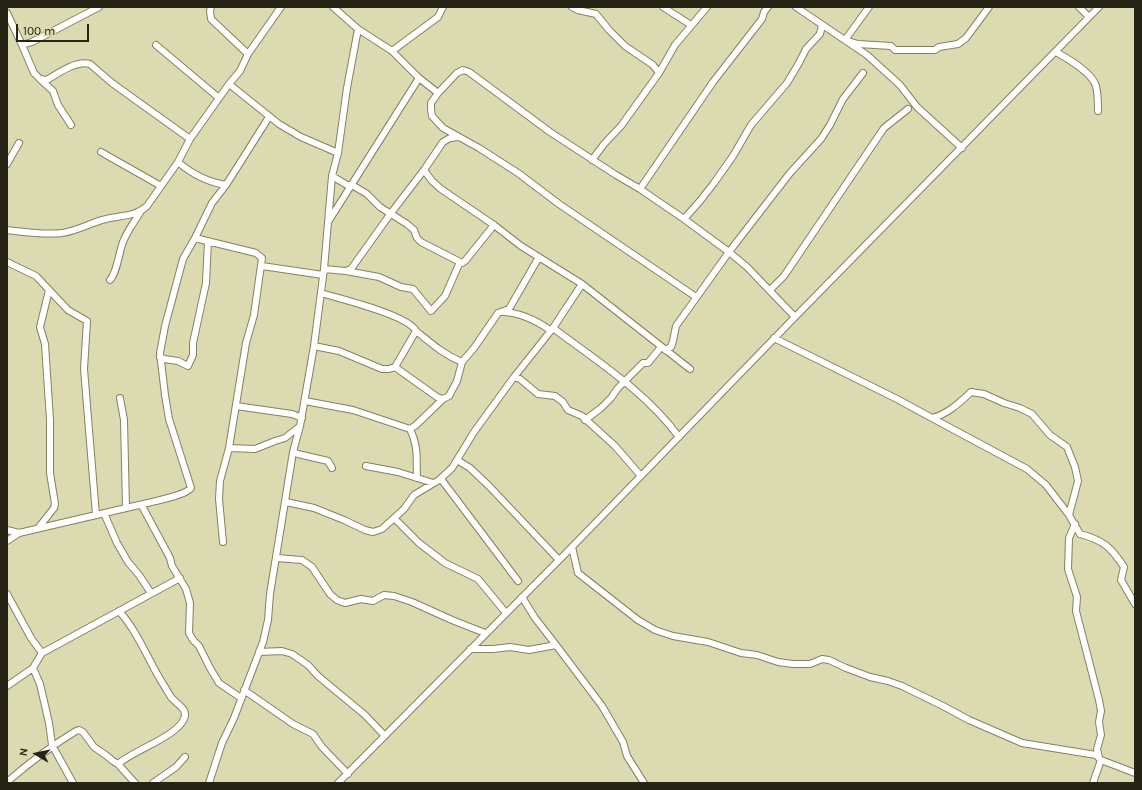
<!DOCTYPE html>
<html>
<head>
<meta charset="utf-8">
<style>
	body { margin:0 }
	#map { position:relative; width:1142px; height:790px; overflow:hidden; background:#dcdab0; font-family:Karla,sans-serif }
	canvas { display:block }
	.frame { position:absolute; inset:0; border:8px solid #262515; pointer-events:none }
	.north { position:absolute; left:16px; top:734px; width:40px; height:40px; -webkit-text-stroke:3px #dcdab0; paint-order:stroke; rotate:279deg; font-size:11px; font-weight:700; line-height:16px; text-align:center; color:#262515 }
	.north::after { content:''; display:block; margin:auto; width:14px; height:18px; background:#262515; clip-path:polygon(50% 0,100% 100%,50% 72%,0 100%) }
	.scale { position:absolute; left:16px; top:24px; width:73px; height:18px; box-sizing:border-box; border:2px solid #262515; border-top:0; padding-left:5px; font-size:12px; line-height:14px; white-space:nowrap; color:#262515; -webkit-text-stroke:3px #dcdab0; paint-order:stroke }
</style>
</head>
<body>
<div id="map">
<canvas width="1142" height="790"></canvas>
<div class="frame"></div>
<div class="north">N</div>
<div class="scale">100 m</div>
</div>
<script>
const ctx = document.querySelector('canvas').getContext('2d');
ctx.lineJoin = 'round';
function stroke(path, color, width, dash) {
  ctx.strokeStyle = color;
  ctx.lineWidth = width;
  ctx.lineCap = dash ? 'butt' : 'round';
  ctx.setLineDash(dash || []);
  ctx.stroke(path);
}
const minor = new Path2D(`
	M 211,7 L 210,11 L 211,19 L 248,54
	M 333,7 L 358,29 L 392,51 L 419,78 L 438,93 L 457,73 L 463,70 L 469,72 L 550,132 L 616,175 L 640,189 L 684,219 L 729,252 L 747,267 L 795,317
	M 572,7 L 578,10 L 596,14 L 609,30 L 625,46 L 653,65 L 659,73
	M 663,7 L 691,25
	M 796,7 L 867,55 L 900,85 L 917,107 L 962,148
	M 869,7 L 845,40 L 858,44 L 891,46 L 895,50 L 935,50 L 939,47 L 958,44 L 966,38 L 989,7
	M 1079,7 L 1089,17
	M 7,13 L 22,45 L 32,42 L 99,7
	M 22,45 L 34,73 L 40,79 L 47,80 C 58,73 77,60 90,64 L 112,83 L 190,139
	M 156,45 L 219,98
	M 392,51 L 438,17 L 443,7
	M 1056,52 C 1067,58 1092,73 1096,86 C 1098,94 1098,103 1098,111
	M 40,79 L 53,91 L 58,105 L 71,125
	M 229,84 L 279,124 L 301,137 L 338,153
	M 438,93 L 431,103 L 431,109 L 432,116 L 443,128 L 479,148 L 518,173 L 559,204 L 696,297
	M 101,152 L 161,186
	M 592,160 L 604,144 L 621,126 L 659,73 L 675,45 L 707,7
	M 178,162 C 193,175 207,182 226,185
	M 7,164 L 19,143
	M 424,170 L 432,181 L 441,189 L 494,225 L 521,246 L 582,284 L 690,369
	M 332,176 L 347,185 L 352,185 L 367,194 L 380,207 L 407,224 L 414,230 L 417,238 L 421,242 L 460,262 L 462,263 L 465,261 L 494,225
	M 640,189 L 713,82 L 762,19 L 764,12 L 768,7
	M 684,219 L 700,201 L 714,183 L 733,156 L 751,125 L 787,83 L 799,63 L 806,49 L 820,34 L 822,25
	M 328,222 L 419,78
	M 7,230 C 25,232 44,235 62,233 C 77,231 92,222 106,219 C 121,215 135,217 147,206 L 178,162 L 190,139 L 229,84 L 240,71 L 248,54 L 281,7
	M 195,238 L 256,253 L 262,258 L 254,315 L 246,343 L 229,448 L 220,481 L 219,499 L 223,542
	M 7,262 L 36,276 L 68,310 L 87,321 L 84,369 L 96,515
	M 262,266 L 323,275
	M 324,269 L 346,271 L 351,269 L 391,213 L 424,170 L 443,142 L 450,138 L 459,137
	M 346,271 L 379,277 L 401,287 L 413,289 L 431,311 L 445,296 L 460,262
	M 110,280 C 117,273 119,252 123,242 C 127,231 135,221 141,211
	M 770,290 L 784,276 L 884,128 L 908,109
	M 504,312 C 520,313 537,321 550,330
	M 553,328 C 597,361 646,392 679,437
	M 416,331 C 431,343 444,355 462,362
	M 774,338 L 897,399 L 932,418 C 948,414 959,403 971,392 L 984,394 L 1004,403 L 1020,408 L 1032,414 L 1050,435 L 1067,447 L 1075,467 L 1078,481 L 1069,515 L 1080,534 C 1103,540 1111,547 1124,567 L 1121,580 L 1135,604
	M 314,346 L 339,351 L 382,369 L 389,369 L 395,367 L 416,331 C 408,315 340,299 321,293
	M 665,350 L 671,347 L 673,341 L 676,326 L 729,252 L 790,173 L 821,139 L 830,125 L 843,99 L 863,73
	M 160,357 L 164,359 L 178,361 L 188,366 L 193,355 L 193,343 L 206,283 L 208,241
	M 395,367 L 437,397 L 443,399 L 449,396 L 457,381 L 462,362 L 474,348 L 498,313 L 509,309 L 539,257
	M 514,377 L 553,328 L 582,284
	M 120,398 L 124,420 L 126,508
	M 305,401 L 353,410 L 410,429 L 416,425 L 443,399
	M 236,406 L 292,414 L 302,418
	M 932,418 L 1027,469 L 1046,485 L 1069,515
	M 585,420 L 601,408 L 611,398 L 618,388 L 643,363 L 648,363 L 661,347
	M 410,429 C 419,447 416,459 417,478
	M 229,448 L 255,449 L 275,441 L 285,438 L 300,426
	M 293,452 L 298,454 L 328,461 L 332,468
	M 457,460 L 470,468 L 489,486 L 559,560
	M 366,466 L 398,472 L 433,483
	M 441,479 L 518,581
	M 286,502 L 314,508 L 344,520 L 365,530 L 373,532 L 382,529 L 404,509 L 414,495 L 439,480 L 452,468 L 474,432 L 514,377 L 520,379 L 538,394 L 555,396 L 563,402 L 568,410 L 582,416 L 615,446 L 641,476
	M 139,505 C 150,502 185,496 191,488 L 169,419 L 165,395 L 160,353 L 165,326 L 183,259 L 195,238 L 212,203 L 226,185 L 269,117
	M 104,513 L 117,543 L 128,562 L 139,575 L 151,593
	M 394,518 L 419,543 L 445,563 L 478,579 L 506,613
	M 1075,524 L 1069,538 L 1068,569 L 1077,597 L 1076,611 L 1099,700 L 1101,711 L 1099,722 L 1101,735 L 1097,749 L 1099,758
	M 39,527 L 54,508 L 55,504 L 50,473 L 50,420 L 45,344 L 40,327 L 49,290
	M 7,530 L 19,533 L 139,505 L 142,506 L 170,558 L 172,566 L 186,589 L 190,603 L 189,633 L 193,640 L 199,646 L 210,668 L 219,683 L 241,698
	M 7,541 L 19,533
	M 572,547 L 578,573 L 638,620 L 655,630 L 673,636 L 708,642 L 741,653 L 757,655 L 778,662 L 793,664 L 810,664 L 822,659 L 829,660 L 846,668 L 870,677 L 888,681 L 902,686 L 943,706 L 969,720 L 1022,743 L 1096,755 L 1101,760 L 1135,773
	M 277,558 L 302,560 L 312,567 L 330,594 L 337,600 L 345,603 L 361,599 L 373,601 L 384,595 L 394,596 L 412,602 L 452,620 L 485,633
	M 7,594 L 31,638 L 42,653 L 33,668 L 7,686
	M 522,597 L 535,618 L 556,645
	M 470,649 L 493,649 L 510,647 L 529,650 L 556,645 L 602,706 L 623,742 L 627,756 L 644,783
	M 259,652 L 282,651 L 292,654 L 308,665 L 318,676 L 365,715 L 385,736
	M 42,653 L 180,578
	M 33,668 L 40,684 L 49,723 L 52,745 L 73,783
	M 244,690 L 293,724 L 313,734 L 322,747 L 348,774
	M 118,764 C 134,750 176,737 184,719 C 189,709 176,704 171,697 C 168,693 166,688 163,684 C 148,660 138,632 119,611
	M 7,782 C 29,763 51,746 76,731 L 79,730 L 83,732 L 94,747 L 107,756 L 113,761 L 118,764 L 135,783
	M 153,783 L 176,767 L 185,757
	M 209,783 L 222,743 L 234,718 L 263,642 L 268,620 L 270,594 L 293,452 L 300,426 L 314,346 L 324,269 L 332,176 L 338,153 L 347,88 L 358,29
	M 338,783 L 572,547 L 795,317 L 1099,7
	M 1093,783 L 1101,760`);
stroke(minor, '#85825c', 8);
stroke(minor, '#fff', 6);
</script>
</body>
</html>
